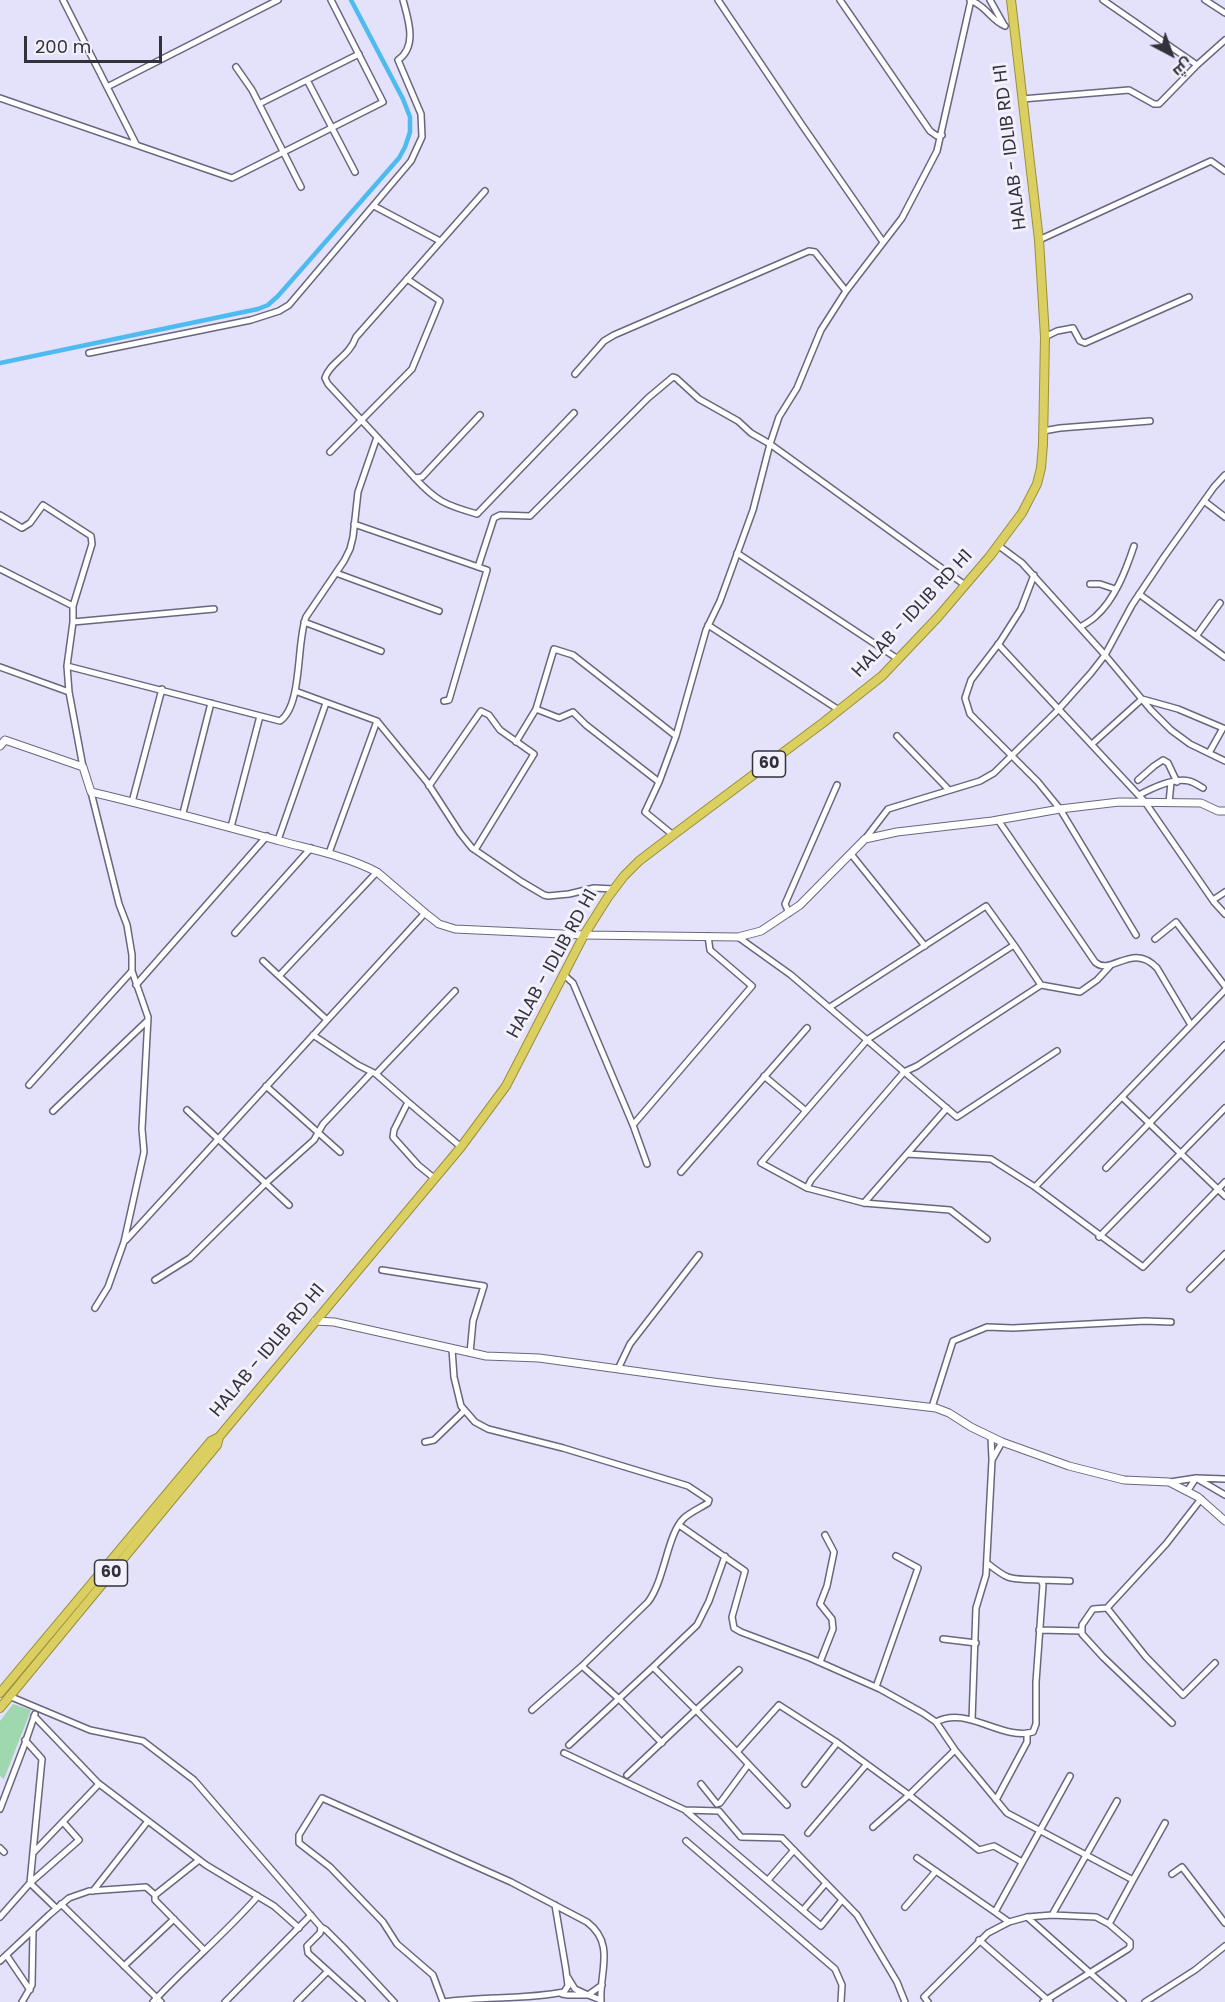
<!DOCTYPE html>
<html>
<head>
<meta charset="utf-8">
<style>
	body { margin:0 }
	#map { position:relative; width:1225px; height:2002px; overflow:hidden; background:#e4e1fb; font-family:Poppins,Cairo,sans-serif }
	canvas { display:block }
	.north { position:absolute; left:1141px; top:24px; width:60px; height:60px; -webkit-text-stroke:4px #f2f0fb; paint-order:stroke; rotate:139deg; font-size:16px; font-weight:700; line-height:24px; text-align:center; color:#33323c }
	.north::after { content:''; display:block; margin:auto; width:21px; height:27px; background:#33323c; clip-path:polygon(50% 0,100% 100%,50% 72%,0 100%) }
	.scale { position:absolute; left:24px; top:36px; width:138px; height:27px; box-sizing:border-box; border:3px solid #33323c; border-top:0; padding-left:8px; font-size:18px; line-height:21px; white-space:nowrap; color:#33323c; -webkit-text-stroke:4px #f2f0fb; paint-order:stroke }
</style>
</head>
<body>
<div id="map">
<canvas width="1225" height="2002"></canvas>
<div class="north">ش</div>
<div class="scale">200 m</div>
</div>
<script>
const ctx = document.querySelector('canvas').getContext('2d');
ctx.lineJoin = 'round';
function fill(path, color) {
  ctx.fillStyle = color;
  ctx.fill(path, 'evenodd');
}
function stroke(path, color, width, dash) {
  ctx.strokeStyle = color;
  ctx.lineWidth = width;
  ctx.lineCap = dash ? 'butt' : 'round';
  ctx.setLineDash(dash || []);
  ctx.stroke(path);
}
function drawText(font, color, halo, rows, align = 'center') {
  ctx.font = font + ' Poppins,sans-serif';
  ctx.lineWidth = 6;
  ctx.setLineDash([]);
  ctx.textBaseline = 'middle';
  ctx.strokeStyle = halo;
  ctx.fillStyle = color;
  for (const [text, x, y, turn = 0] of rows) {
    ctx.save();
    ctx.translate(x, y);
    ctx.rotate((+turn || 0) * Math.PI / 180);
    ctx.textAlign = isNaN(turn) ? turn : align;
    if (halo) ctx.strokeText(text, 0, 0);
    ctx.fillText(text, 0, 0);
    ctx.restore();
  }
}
const green = new Path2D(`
	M 13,1704 L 31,1710 L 4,1779 L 0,1776 L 0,1721 Z`);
const canal = new Path2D(`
	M 0,363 L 258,309 L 268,305 L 278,296 L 399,158 L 405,147 L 410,132 L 410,117 L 403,99 L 351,0`);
const minor = new Path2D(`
	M 63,0 L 136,144
	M 718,0 L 802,125 L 883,242
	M 840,0 L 930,131 L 937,136 L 942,135
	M 970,0 C 988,7 990,20 1005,26
	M 990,0 L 1004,25
	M 1103,0 L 1197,65
	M 1205,0 L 1225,13
	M 236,67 L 252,90 L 301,187
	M 307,80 L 355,172
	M 107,87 L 278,0
	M 0,98 L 232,178 L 383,102 L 331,0
	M 1022,99 L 1129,90 L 1154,104 L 1159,104 L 1197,65 L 1225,40
	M 259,104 L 359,54
	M 374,206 L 440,241
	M 1039,240 L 1211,161 L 1225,171
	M 1045,337 L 1057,331 L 1073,328 L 1080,341 L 1085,343 L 1189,297
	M 89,353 L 251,320 L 279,311 L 289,305 L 411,161 L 422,137 L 421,114 L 398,60 C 418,46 408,19 403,0
	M 575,374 L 604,341 L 614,335 L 809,251 L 815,252 L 846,291
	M 480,415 L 422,477 L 415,478 L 328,384 L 325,378 C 330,362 349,357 356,337 L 485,191
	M 1043,431 L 1060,428 L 1150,421
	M 330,452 L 412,369 L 440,301 L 407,279
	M 414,477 C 436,501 445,505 477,514 L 574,413
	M 1204,501 L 1225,517
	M 0,515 L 22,528 L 30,523 L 43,505 L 91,536 L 92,544 L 73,606 L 73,622 L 67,666 L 69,692 L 83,767
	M 354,524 L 487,570 L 449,700 L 444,701
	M 999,546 L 1022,563 L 1105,655 L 1151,710 L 1171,730 L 1190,744 L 1225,761
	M 737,553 L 898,659
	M 478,567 L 494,518 L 500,515 L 530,516 L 648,398 L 673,377 L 676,378 L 699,399 L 738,421 L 751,433 L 770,444 L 965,585
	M 0,569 L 73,606
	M 336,573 L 439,611
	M 1034,575 L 1021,609 L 1000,642 L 971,680 L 965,698 L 970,714 L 1038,782 L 1060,809 L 1136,935
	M 1090,584 L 1100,584 L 1115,589
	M 1139,594 L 1225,657
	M 73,622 L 214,609
	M 304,622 L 381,651
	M 708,625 L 839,710
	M 1080,627 C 1085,624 1091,621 1096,616 C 1115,599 1126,570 1134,546
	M 1197,635 L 1220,603
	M 998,644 L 1145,802 L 1214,902 L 1225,914
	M 67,666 L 280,721 C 303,705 296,643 306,617 L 344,561 L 350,549 L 353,537 L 358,492 L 377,437
	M 0,667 L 69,692
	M 295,691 L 377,721 L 427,782 L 460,833 L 472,848 L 522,882 L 544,895 L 548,896 L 569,894 L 594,888 L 614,889
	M 897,736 L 949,790
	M 516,742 L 536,709
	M 1092,744 L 1142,699 L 1178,709 L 1223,728 L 1209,753
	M 1138,780 L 1154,766 L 1163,760 L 1168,763 L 1177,782
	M 659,782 L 676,736 L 706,630 L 720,601 L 753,510 L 770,444 L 779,417 L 797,388 L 821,330 L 846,291 L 902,218 L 937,151 L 971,0
	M 429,786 L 481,711 L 489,715 L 500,730 L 534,754 L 475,850
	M 91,792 L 119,904 L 127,925 L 132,955 L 132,971 L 148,1017 L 142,1129 L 144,1152 L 124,1242 L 108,1287 L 95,1308
	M 1139,795 C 1152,788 1174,777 1189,781 C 1194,782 1199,786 1203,788
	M 132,802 L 162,689
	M 1169,803 L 1171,782
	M 183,813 L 211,703
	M 998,820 L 1095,962 C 1111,977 1132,941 1157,968 L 1191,1025
	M 231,827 L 260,716
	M 673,835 L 645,812 L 659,782 L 586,725 L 573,712 L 559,718 L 536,709 L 554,649 L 573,655 L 676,736
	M 865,839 L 888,809 L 980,781 L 994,773 L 1057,711 L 1091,673 L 1105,655 L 1132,605 L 1164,557 L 1214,487 L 1225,475
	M 278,840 L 326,703
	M 329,853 L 377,721
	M 851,854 L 925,946
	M 1213,900 L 1225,892
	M 789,913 L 785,904 L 837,785
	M 235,933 L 311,848
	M 738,937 L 791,975 L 957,1117 L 1057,1051
	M 1155,939 L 1176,922 L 1225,986
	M 1014,945 L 1041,985
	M 263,961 L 279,976 L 377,872
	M 563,974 L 573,983 L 633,1125 L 647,1164
	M 279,976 L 327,1020
	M 136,985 L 267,836
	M 830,1007 L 986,906 L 1014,945 L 868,1039 L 761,1163 L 807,1188 L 864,1203 L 950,1210 L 987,1239
	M 313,1035 L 358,1065 L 372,1072
	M 376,1074 L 408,1102 L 394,1130 L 393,1137 L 418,1165 L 434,1178
	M 764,1076 L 806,1111
	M 29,1085 L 132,971
	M 266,1086 L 340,1152
	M 1122,1097 L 1225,1196
	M 408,1102 L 461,1147
	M 187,1110 L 289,1205
	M 53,1111 L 146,1022
	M 633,1125 L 752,986 L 710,950 L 708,936
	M 907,1154 L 991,1159 L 1035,1187 L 1143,1267 L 1225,1182
	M 1106,1168 L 1225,1045
	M 681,1172 L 807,1028
	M 1035,1187 L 1225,990
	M 807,1188 L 811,1180 L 904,1072 L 917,1066 L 1041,985 L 1080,992 L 1097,980 L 1110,966
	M 864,1203 L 947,1108
	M 1099,1237 L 1225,1108
	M 126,1240 L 425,913
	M 382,1270 L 484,1286 L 473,1321 L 470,1353
	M 155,1280 L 190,1258 L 266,1183 L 314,1140 L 323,1124 L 372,1072 L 376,1074 L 455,991
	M 1190,1289 L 1225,1254
	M 452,1349 L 454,1377 L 461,1406 L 475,1422 L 488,1429 L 563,1448 L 675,1482 L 688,1486 L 709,1500 L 708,1503 C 700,1508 691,1512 684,1518 C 667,1534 665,1580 648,1602 L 582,1666
	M 618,1369 L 630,1344 L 699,1255
	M 932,1407 L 953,1341 L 987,1327 L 1013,1328 L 1145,1321 L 1171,1322
	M 991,1437 L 992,1459
	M 425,1442 L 434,1440 L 464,1411
	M 1170,1482 L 1196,1478 L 1225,1495
	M 1188,1490 L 1196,1478 L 1225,1479
	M 1201,1499 L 1166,1544 L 1107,1608 L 1146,1657 L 1183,1695 L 1215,1663
	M 679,1525 L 745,1571 L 732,1617 L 734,1628 L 741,1632 L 810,1658 L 880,1689 L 923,1713 L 936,1722 L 955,1750 L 1007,1813 L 1133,1880 L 1109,1924
	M 1041,1580 L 1070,1581
	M 1107,1608 L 1093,1609 L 1082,1625 L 1082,1634 L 1103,1657 L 1172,1723
	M 1039,1630 L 1082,1631
	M 943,1639 L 976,1643
	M 820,1662 L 833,1629 L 832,1619 L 820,1604 L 827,1586 L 834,1552 L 825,1535
	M 739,1670 L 696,1710 L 737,1752 L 779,1705 L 835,1741 L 909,1795 L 873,1827
	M 876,1687 L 918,1568 L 896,1556
	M 9,1696 L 90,1730 L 143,1741 L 194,1780 L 321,1927 L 326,1930 L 343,1947 L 394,2002
	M 532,1710 L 582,1666 L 619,1699 L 662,1743
	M 34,1716 L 98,1783 L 206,1865 L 274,1906 L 299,1928
	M 972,1720 L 976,1608 L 986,1575 L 992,1460 L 1002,1442
	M 936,1722 C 967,1705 1001,1741 1033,1732 L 1036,1724 L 1036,1682 L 1043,1585 L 1041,1580 C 1010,1578 1012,1583 987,1563
	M 569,1745 L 653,1667
	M 955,1750 L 909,1795 L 979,1850 L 994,1846 L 1022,1862
	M 737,1752 L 787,1805
	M 564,1753 L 685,1810 L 719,1811 L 741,1837 L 782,1838 L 857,1915 L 897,1982 L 905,2002
	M 627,1775 L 696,1710 L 653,1667 L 697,1625 L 709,1601 L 725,1556
	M 701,1784 L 717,1804 L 720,1803 L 748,1765
	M 805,1784 L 837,1743
	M 996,1800 L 1027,1742 L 1027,1733
	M 0,1809 L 24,1746 L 35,1714
	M 686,1811 L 821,1926 L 842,1900
	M 808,1833 L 866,1765
	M 686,1841 L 835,1969 L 842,1985 L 841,2002
	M 0,1848 L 4,1852
	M 33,1853 L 99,1784
	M 917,1858 L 995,1912 L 1070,1776
	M 199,1860 L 155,1895 L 155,1900 L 204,1950
	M 1172,1874 L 1182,1867 L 1225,1923
	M 768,1880 L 794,1850
	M 1133,1880 L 1165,1823
	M 93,1891 L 148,1821
	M 61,1904 L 161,2002
	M 555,1905 L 566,1970 L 568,1986 L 564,1992 C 524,2000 483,1996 443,2002 L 433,1975 L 397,1944 L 383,1922 L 330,1867 L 299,1843 L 299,1835 L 322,1798 L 511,1882 L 587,1922 C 616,1944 599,1972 601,2002
	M 905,1907 L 936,1871
	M 56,1908 L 30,1883 L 79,1840 L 63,1822
	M 803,1910 L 826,1883
	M 995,1912 L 1009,1922
	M 1052,1915 L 1117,1801
	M 0,1917 L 30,1883 L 42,1759 L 25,1740
	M 1027,1917 L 1123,2002
	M 321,1927 L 320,1933 L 307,1946 L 308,1953 L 362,2002
	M 979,1940 L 1050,2002
	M 7,1956 L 30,1990
	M 0,1961 L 49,1915 L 69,1898 L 89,1891 L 146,1887 L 155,1895
	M 124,1966 L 174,1919
	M 567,1976 L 575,1989 L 588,1995 L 602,1985
	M 562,1994 L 568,1995 L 588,1995 L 601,2000
	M 22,2002 L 32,1985 L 33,1931
	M 153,2002 C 187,1965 225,1934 258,1896
	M 225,2002 L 311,1915
	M 297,2002 L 328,1971
	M 928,2002 L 924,1997 L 988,1933 L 1009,1922 L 1027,1917 L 1052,1915 L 1096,1917 L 1109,1924 L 1130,1942 L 1130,1947 L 1128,1949 L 1043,2002
	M 1145,2002 L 1195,1970 L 1225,1946`);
const tertiary = new Path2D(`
	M 0,746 L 5,740 L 83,767 L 91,792 C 155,807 217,824 280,841 C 313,850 346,856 377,872 L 425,913 L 439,924 L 455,929 L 584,935 L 738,937 L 761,931 L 800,905 L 865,839 L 897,832 L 992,821 L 1060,809 L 1119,802 L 1201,803 L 1218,811 L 1225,811
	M 315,1321 L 334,1322 L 486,1356 L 539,1358 L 713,1382 L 936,1408 L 949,1413 L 971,1427 L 1002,1442 L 1069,1466 L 1124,1480 L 1169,1482 L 1198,1497 L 1225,1521`);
const trunk = new Path2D(`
	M 0,1693 L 211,1441 L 219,1437 L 461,1147 L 506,1086 L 584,935 L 608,897 L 624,876 L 639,861 L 673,835 L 824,722 L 882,676 L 938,617 L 990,556 L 1022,513 L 1037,484 L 1041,468 L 1043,444 L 1045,337 L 1039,240 L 1011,0
	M 0,1708 L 217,1445 L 219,1437`);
const shields = [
	[769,764,33],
	[111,1573,33]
];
const shieldNames = [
	["60",769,764],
	["60",111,1573]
];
const streetNames = [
	["HALAB - IDLIB RD H1",1011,147,-97],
	["HALAB - IDLIB RD H1",913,614,-47],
	["HALAB - IDLIB RD H1",553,964,-61],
	["HALAB - IDLIB RD H1",268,1351,-50]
];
fill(green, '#9fd7af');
stroke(canal, '#4dbbef', 4.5);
stroke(minor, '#69667d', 8);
stroke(tertiary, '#69667d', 9);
stroke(trunk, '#9a903a', 10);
stroke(minor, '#fff', 5);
stroke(tertiary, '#fff', 7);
stroke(trunk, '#dacf60', 8);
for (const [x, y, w] of shields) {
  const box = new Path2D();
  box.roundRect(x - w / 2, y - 13, w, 26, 4.5);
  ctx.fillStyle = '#f2f0fb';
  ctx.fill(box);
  stroke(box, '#33323c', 1.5);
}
drawText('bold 16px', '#33323c', null, shieldNames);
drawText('18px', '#33323c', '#f2f0fb', streetNames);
</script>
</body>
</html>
